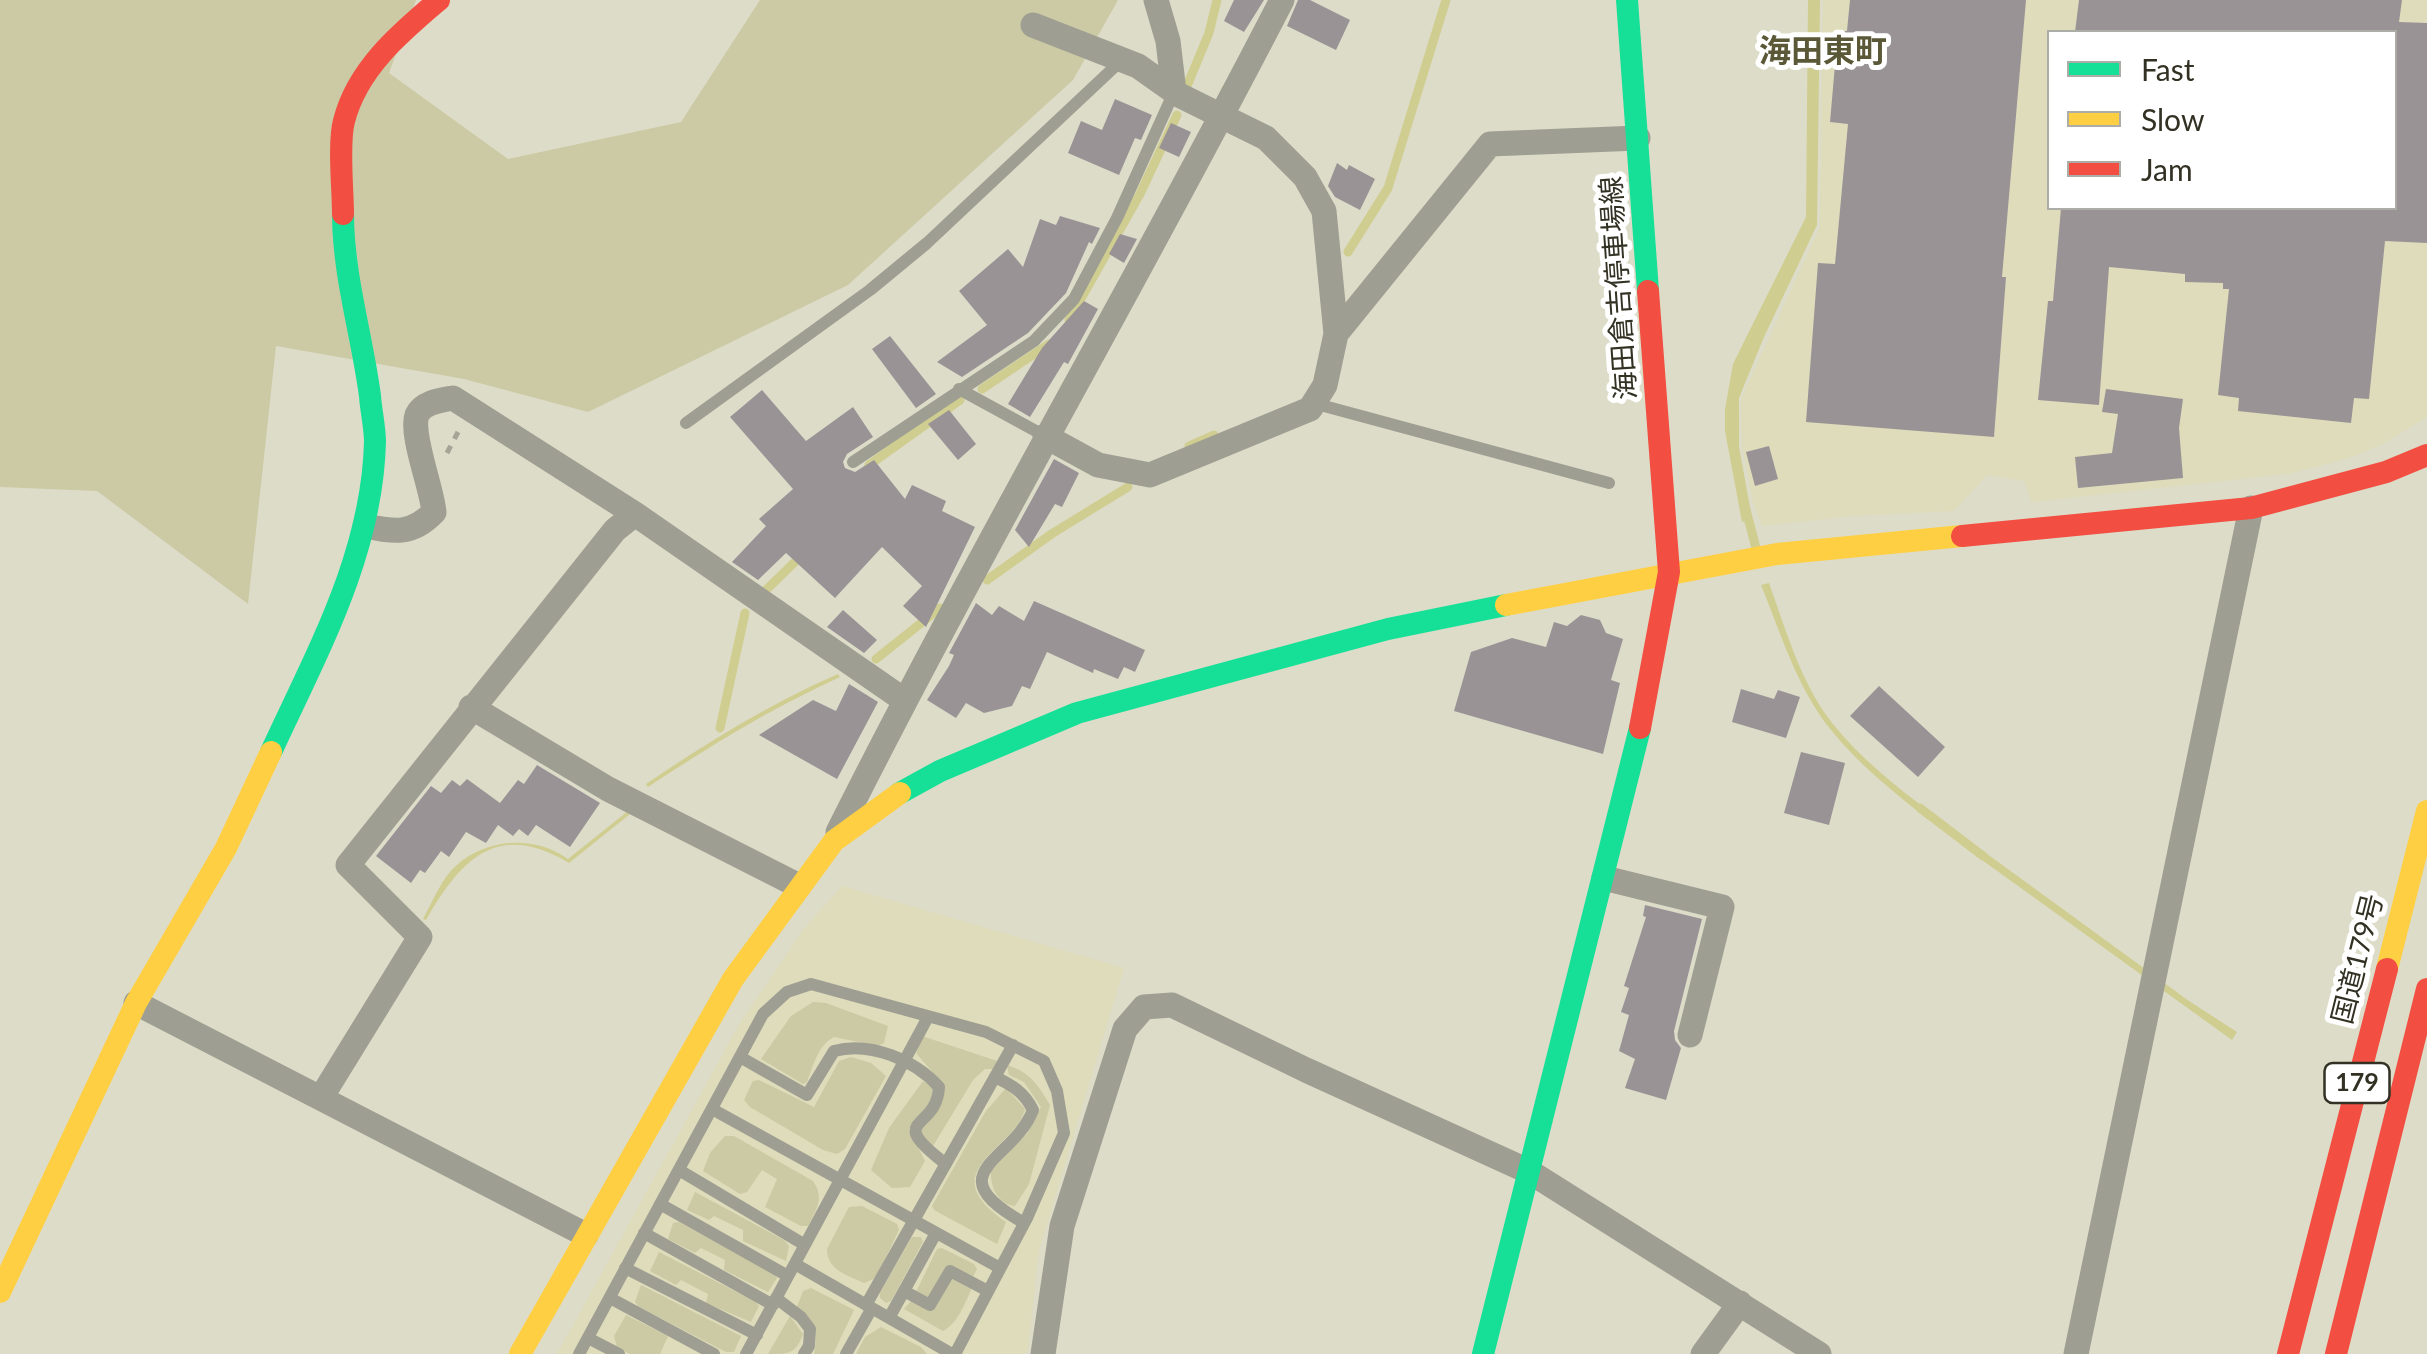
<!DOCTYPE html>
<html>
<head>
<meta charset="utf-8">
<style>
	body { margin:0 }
	#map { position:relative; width:2427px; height:1354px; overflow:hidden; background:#dddcc8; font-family:Lato,sans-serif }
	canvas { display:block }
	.legend { position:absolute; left:2047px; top:30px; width:350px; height:180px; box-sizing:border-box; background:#fff; border:2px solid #adada7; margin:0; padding:12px 18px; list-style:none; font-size:30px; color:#323123 }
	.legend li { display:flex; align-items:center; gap:20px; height:50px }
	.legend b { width:50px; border:2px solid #adada7 }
</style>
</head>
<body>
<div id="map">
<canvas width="2427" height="1354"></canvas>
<ul class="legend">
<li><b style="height:12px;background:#16e098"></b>Fast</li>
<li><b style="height:12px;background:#ffcf43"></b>Slow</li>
<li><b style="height:12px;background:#f24e42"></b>Jam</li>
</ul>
</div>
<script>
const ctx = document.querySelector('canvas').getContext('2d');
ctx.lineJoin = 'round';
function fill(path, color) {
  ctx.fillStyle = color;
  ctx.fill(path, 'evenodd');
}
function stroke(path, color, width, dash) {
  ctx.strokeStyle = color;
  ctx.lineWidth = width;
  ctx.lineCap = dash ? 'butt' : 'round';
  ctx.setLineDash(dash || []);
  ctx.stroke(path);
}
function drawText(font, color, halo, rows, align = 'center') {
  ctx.font = font + ' Lato,"Noto Sans JP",sans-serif';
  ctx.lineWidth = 10;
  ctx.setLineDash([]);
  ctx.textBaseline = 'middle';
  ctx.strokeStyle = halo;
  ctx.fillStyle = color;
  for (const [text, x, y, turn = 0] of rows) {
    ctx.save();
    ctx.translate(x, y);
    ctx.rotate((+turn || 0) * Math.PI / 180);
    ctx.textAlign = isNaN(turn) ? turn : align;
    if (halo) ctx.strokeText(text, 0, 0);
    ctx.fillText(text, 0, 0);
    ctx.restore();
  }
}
const built = new Path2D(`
	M 1823,0 L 2427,0 L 2427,417 L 2383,444 L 2349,458 L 2288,474 L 2031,502 L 2025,481 L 1987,475 L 1954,511 L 1855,516 L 1762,526 L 1753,503 L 1742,444 L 1741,399 L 1820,227 ZM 2050,32 L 2394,32 L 2394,208 L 2050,208 Z
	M 842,886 L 1124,968 L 1039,1251 L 1028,1350 L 1024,1354 L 557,1354 L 740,1023 L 803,930 Z`);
const green = new Path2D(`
	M 0,0 L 416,0 L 389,73 L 508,159 L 681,122 L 760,0 L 1118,0 L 1073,80 L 848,285 L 588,412 L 464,379 L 276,346 L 248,604 L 97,491 L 0,487 Z
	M 813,1002 L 826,1003 L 888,1026 L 884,1043 L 878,1046 L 834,1037 C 818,1045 813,1066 807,1082 L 803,1084 L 761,1059 L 791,1016 Z
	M 922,1036 L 997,1061 L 993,1069 L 985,1069 L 973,1080 L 933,1146 L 923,1140 L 920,1125 L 934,1109 L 935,1075 L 916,1053 Z
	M 851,1057 L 871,1063 L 886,1076 L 845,1149 L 837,1154 L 823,1150 L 750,1107 L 744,1100 L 753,1081 L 759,1080 L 814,1107 L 839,1061 Z
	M 1007,1065 C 1030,1072 1038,1085 1050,1105 L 1029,1184 L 1015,1206 C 998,1204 990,1187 991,1171 L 1027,1134 L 1041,1107 L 1024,1082 L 1009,1075 Z
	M 923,1081 L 933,1087 L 933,1102 L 909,1129 L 925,1161 L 910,1187 L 892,1188 L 871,1170 L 889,1128 Z
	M 1006,1088 L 1025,1109 C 1015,1150 930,1170 1006,1222 L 997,1244 L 934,1210 L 932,1206 L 986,1111 Z
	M 725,1136 L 734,1136 L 813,1181 C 825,1198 816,1210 808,1226 L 801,1226 L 765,1207 L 777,1179 L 762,1170 L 747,1192 L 740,1194 L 703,1171 L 710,1153 Z
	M 695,1192 L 784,1240 L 789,1246 L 786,1261 L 743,1241 L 743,1230 L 714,1216 L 709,1220 L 687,1210 Z
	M 862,1206 L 897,1224 L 899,1230 L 876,1278 L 864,1283 C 847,1275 827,1270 827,1249 L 849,1207 Z
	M 679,1222 L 775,1274 L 777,1278 L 768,1292 L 724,1270 L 725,1260 L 701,1248 L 695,1253 L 668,1239 L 673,1223 Z
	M 912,1237 L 921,1237 L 923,1242 L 891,1301 L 886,1303 L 880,1298 L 880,1293 Z
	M 942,1248 L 974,1264 L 977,1269 L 973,1277 L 950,1267 L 930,1298 L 914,1296 L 937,1249 Z
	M 659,1252 L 756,1302 L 759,1306 L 751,1322 L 706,1303 L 708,1294 L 681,1280 L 676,1285 L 650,1271 Z
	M 953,1275 L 971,1285 L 971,1290 C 964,1305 958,1323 943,1331 L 904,1309 L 911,1301 L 930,1308 Z
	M 641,1285 L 741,1336 L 734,1352 L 726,1352 L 639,1307 L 635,1302 Z
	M 811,1288 L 854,1310 L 833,1354 L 814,1354 C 819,1331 816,1322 797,1307 L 803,1291 Z
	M 626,1315 L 668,1336 L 660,1354 L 630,1354 L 617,1348 L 614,1336 Z
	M 790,1316 L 803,1334 C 796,1354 789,1354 768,1354 Z
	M 881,1327 L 921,1347 L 927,1354 L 856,1354 L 865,1337 Z`);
const water = new Path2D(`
	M 1808,0 L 1820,0 L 1817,225 L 1764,337 L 1739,398 L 1739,447 L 1752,518 L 1742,522 L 1725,431 L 1725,409 L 1733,364 L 1806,217 Z
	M 1769,583 C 1786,630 1801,684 1833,724 C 1861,759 1896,786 1931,813 L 1927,819 C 1893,791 1859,765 1831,730 C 1797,688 1781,634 1761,585 Z
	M 838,674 L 840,677 C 772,708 710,746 648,787 L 646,784 C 708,742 769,704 838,674 Z
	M 628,811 L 630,814 L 569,863 C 497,820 461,859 426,920 L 423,919 C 430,906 437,890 446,877 C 474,839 531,832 568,859 Z
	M 1979,848 L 2189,1001 L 2237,1032 L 2232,1040 L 1975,855 Z`);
const stream = new Path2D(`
	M 1187,86 L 1209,33 L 1217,0
	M 1348,252 L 1388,188 L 1446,0
	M 1069,320 L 1140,194 L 1177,115
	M 982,389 L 1049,344
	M 1189,446 L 1214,435
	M 869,465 L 960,400
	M 1746,510 L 1756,548
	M 987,580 L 1053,533 L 1128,487
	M 765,591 L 803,554
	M 876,659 L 940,608
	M 720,728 L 745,613
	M 1920,808 L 1983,856`);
const building = new Path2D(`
	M 1234,0 L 1264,0 L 1244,32 L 1224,21 Z
	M 1298,0 L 1310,0 L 1350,20 L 1336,50 L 1287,26 Z
	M 1850,0 L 2026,0 L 2002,277 L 2006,277 L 1994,437 L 1806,422 L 1818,263 L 1835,264 L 1848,124 L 1830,122 L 1838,31 L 1847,31 Z
	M 2079,0 L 2402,0 L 2399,22 L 2427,23 L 2427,243 L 2385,241 L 2369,399 L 2354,398 L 2351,423 L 2238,411 L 2239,398 L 2218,395 L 2229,289 L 2223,289 L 2223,283 L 2185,282 L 2185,274 L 2109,267 L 2099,405 L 2038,400 L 2048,301 L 2053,301 L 2061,208 L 2394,208 L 2394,32 L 2075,32 Z
	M 1115,99 L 1152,115 L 1141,140 L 1135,138 L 1119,175 L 1068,153 L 1081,121 L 1102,130 Z
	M 1171,123 L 1191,132 L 1179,157 L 1159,148 Z
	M 1337,163 L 1347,170 L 1349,165 L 1375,179 L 1360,210 L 1335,197 L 1328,186 Z
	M 1060,216 L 1100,228 L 1092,244 L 1089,242 L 1066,293 L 1028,333 L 962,377 L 937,362 L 987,325 L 959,291 L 1008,249 L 1023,267 L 1040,219 L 1056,225 Z
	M 1120,234 L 1137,239 L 1124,263 L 1109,254 Z
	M 1084,301 L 1098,309 L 1068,364 L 1064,362 L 1030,417 L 1008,404 L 1042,348 Z
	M 890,336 L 936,394 L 916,408 L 872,349 Z
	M 2106,389 L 2183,399 L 2179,428 L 2183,478 L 2078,488 L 2075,457 L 2112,453 L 2118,414 L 2102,412 Z
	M 762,390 L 806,441 L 853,407 L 873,437 L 847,454 L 843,462 L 845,468 L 855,472 L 874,460 L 905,499 L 912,485 L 946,501 L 942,511 L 975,527 L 926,627 L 903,606 L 922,586 L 882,547 L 835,598 L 786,553 L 758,580 L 732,562 L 766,526 L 759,519 L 793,489 L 730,417 Z
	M 949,410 L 976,444 L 958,460 L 928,424 Z
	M 1769,446 L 1778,479 L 1755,486 L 1746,452 Z
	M 1054,459 L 1079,473 L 1062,507 L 1055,504 L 1029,547 L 1015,530 Z
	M 1034,601 L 1145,650 L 1135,672 L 1124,667 L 1118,679 L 1094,669 L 1093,673 L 1047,652 L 1030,689 L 1022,686 L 1012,706 L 984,713 L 966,703 L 956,718 L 927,700 L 949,666 L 954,655 L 949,653 L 976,603 L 992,615 L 999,606 L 1024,621 Z
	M 843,610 L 877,640 L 864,653 L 827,627 Z
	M 1581,615 L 1600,620 L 1606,633 L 1623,639 L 1611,680 L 1620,683 L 1603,754 L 1454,711 L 1471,652 L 1512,638 L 1546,647 L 1554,622 L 1567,626 Z
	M 849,684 L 878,702 L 837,779 L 759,735 L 813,700 L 836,711 Z
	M 1879,686 L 1945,747 L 1918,777 L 1850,716 Z
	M 1741,689 L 1774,699 L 1778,690 L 1800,697 L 1786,738 L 1732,722 Z
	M 1801,752 L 1845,763 L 1829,825 L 1784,813 Z
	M 537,765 L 600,803 L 570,847 L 536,825 L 528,836 L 519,829 L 513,836 L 498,825 L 486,843 L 466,832 L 449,857 L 441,851 L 425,873 L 420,870 L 411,883 L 376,856 L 431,786 L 441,793 L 452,780 L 460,786 L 467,779 L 500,803 L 518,780 L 524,784 Z
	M 1645,905 L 1702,919 L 1674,1031 L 1675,1040 L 1681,1048 L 1666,1100 L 1625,1088 L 1635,1059 L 1619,1051 L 1629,1015 L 1621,1012 L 1629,988 L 1624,986 L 1646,917 L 1643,916 Z`);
const path = new Path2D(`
	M 447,453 L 458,432`);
const lane = new Path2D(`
	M 959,389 L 1045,436
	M 1313,403 L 1609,483
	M 686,423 L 870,290 L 927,243 L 1123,59
	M 853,462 L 1034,341 L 1074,299 L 1117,218 L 1174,92
	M 740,1057 L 807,1095 L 834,1051 C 870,1041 915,1060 939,1087 C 937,1132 883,1116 946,1164
	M 995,1077 C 1012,1085 1024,1092 1033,1110 C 1013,1162 934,1172 1024,1223
	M 712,1109 L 1000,1268
	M 679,1170 L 805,1245
	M 660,1204 L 788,1276
	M 644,1233 L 773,1305
	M 795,1264 L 952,1354
	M 625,1268 L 757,1335
	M 904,1291 L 930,1305 L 950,1271 L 988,1291
	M 610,1298 L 714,1354
	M 776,1298 L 801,1317 L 810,1329 L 809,1346 L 804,1354
	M 866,1305 L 1013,1045
	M 889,1318 L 936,1233
	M 588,1338 L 619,1354
	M 579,1354 L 763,1014 L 787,992 L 811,984 L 986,1032 L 1044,1061 L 1057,1091 L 1064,1133 L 1027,1218 L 955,1354
	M 746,1354 L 928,1017
	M 846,1354 L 872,1308`);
const street = new Path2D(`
	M 1156,0 L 1168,41 L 1174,92
	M 1033,25 L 1138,66 L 1179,95 L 1266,138 L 1305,177 L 1324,211 L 1336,334 L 1325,385 L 1310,409 L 1150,475 L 1098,465 L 1045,436
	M 1336,334 L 1490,144 L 1638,138
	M 365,526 C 395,532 412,535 434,512 C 432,488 410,434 417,415 C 423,402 441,400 453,398 L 635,514
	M 471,707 L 608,789 L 799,886
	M 838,832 C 979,551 1138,280 1282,0
	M 1604,878 L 1722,907 L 1690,1035
	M 136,1003 L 586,1235
	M 322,1096 L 420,937 L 348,865 L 615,530 L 635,514 L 904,700
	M 1043,1354 L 1062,1226 L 1125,1029 L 1144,1007 L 1172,1005 L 1306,1070 L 1530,1172 L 1819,1354
	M 1703,1354 L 1740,1303
	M 2076,1354 L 2251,508`);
const fast = new Path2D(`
	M 1627,0 L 1648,291
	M 271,752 C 317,652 372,555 375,442 C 375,427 371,411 370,396 C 362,335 343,275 343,214
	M 900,793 L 940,771 L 1077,713 L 1388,629 L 1506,605
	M 1483,1354 L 1640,728`);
const slow = new Path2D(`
	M 1506,605 L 1777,554 L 1962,536
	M 2387,969 L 2427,811
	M 0,1292 L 136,1003 L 226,848 L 271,752
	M 520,1354 L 733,979 L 834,841 L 900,793`);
const jam = new Path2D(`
	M 343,214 C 343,190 338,143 344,121 C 357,69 400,33 439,0
	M 1962,536 L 2251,508 L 2386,472 L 2427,455
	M 1640,728 L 1669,572 L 1648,291
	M 2288,1354 L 2387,969
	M 2336,1354 L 2427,989`);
const shields = [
	[2357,1083,65]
];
const shieldNames = [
	["179",2357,1083]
];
const streetNames = [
	["海田倉吉停車場線",1619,288,-94],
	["国道179号",2358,959,-76]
];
const quarterNames = [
	["海田東町",1823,52]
];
fill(built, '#dedcba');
fill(green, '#cccaa4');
fill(water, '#d0cd91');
stroke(stream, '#d0cd91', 9);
fill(building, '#999396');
stroke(path, '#a5a597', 5, [8, 8]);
stroke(lane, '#9e9e92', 12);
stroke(street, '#9e9e92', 25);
stroke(fast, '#16e098', 22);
stroke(slow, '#ffcf43', 22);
stroke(jam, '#f24e42', 22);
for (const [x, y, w] of shields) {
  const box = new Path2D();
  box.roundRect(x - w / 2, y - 20, w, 40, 8);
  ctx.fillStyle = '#fff';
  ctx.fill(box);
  stroke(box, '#323123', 2.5);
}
drawText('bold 25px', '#323123', null, shieldNames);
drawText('28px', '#323123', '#fff', streetNames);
drawText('bold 32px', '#5a5837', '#fff', quarterNames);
</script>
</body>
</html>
